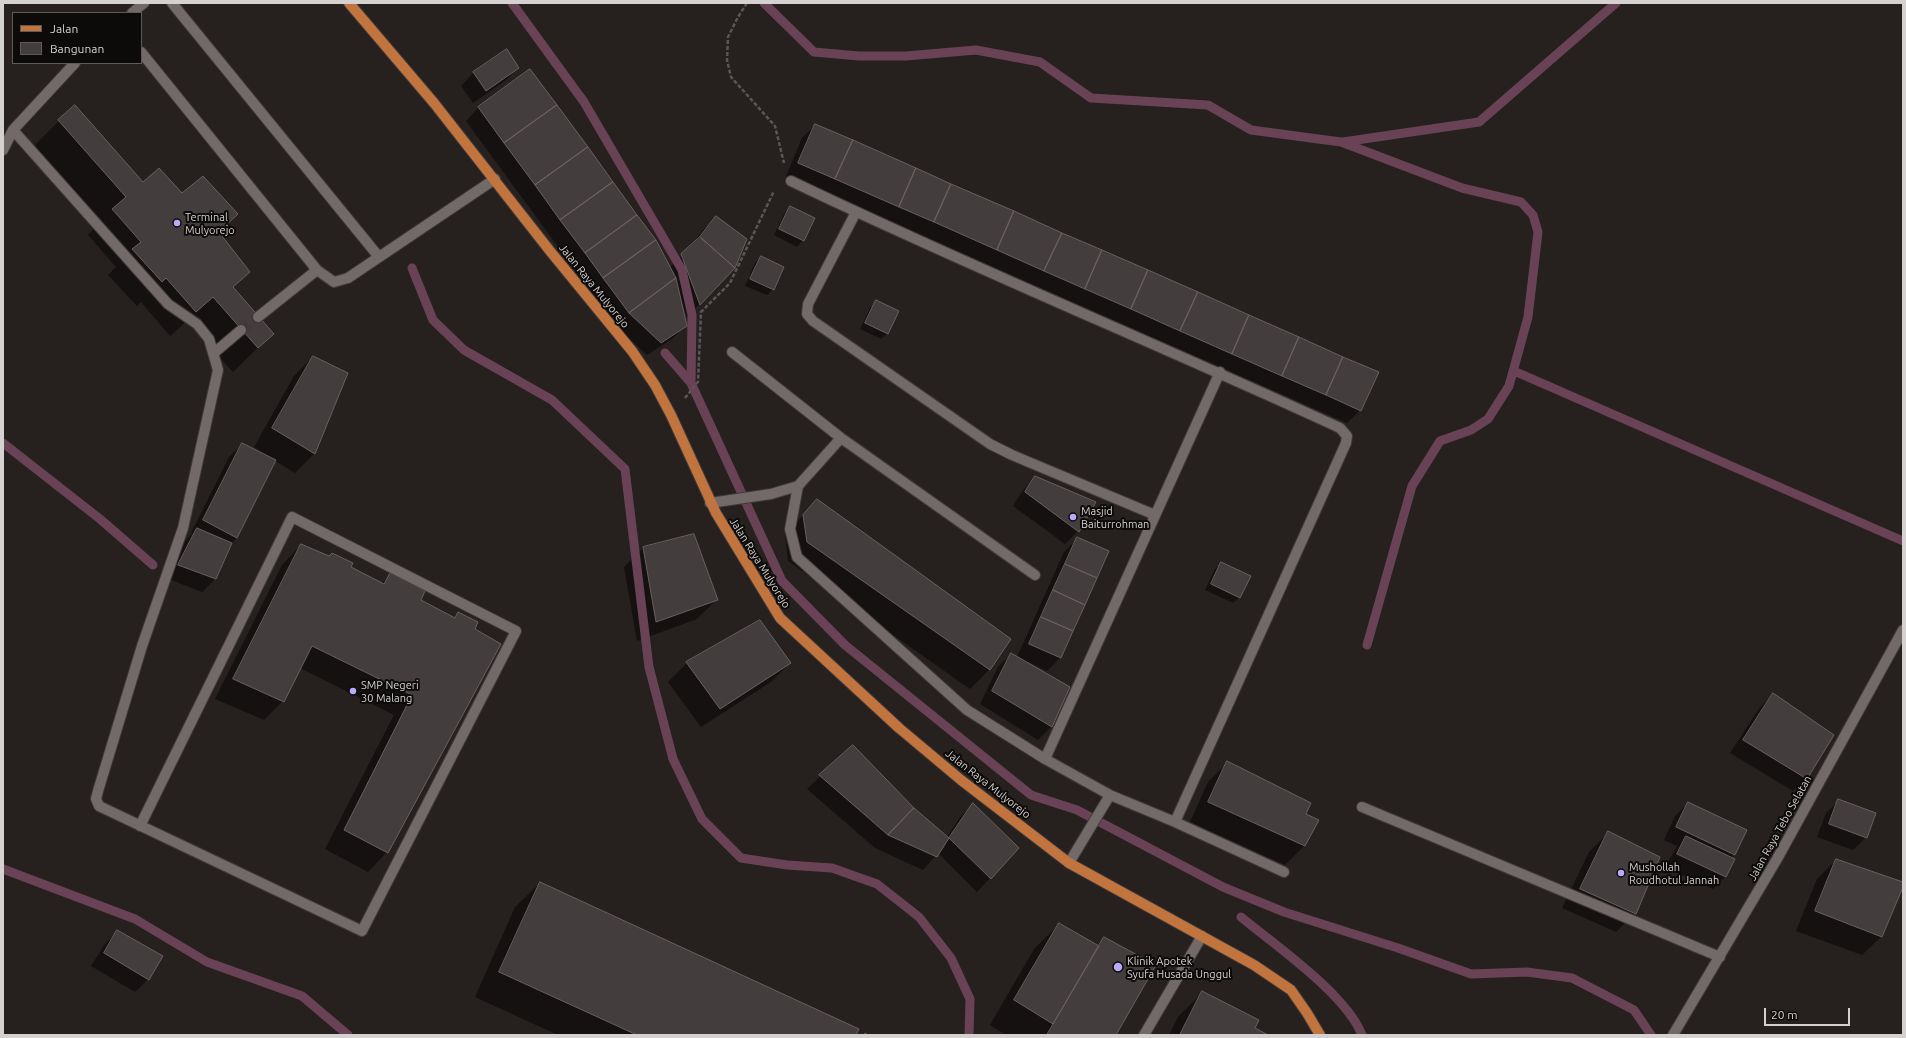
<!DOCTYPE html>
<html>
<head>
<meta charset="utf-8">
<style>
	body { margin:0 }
	#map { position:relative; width:1906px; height:1038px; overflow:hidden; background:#26201f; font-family:Ubuntu,sans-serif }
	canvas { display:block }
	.frame { position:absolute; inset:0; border:4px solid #d5d1d0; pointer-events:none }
	.legend { position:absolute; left:12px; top:12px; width:130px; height:52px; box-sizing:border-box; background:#0d0b0a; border:1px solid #5d5a59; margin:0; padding:5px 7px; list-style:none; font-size:12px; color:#d5d1d0 }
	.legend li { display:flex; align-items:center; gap:8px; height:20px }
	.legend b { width:20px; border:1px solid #5d5a59 }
	.scale { position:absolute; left:1764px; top:1008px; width:86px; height:18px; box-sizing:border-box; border:2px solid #d5d1d0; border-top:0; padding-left:5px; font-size:12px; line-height:14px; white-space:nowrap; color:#d5d1d0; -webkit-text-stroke:3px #0d0b0a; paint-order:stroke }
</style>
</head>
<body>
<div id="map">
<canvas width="1906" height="1038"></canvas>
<div class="frame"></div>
<ul class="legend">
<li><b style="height:5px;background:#c2743e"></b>Jalan</li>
<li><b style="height:11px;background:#443d3e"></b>Bangunan</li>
</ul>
<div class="scale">20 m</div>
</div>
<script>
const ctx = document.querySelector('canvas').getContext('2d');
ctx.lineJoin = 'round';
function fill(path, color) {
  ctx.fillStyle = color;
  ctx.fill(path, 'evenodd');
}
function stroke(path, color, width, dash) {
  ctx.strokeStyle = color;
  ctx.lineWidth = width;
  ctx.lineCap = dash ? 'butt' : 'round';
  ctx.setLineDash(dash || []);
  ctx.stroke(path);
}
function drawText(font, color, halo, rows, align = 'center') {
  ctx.font = font + ' Ubuntu,sans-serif';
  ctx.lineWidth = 4;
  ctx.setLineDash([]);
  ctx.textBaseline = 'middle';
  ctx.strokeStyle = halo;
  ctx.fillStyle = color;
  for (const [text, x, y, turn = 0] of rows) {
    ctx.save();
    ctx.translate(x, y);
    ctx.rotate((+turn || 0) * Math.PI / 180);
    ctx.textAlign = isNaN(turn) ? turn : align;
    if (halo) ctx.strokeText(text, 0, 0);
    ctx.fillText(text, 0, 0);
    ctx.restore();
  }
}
const shadow = new Path2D(`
	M 506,50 L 518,68 L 505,81 L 473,103 L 461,86 L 473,73 Z
	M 530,71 L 669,268 L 690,248 L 703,230 L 716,217 L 734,268 L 687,317 L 682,303 L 685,326 L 672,339 L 647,355 L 616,326 L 466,121 L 478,108 Z
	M 59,121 L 143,183 L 237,214 L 218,233 L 249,272 L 232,288 L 272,334 L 233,372 L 187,321 L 170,336 L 141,302 L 137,306 L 108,275 L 116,267 L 88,235 L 101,221 L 34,146 Z
	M 815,125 L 1360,410 L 1347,423 L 786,176 L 802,138 Z
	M 790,207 L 803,240 L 797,247 L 774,235 L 784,214 Z
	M 761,257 L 773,289 L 767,295 L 745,286 L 755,263 Z
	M 877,302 L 888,333 L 881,339 L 860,329 L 870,308 Z
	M 313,357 L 347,374 L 314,454 L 295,473 L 274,460 L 237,538 L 230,544 L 215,579 L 202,592 L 166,578 L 184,542 L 192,534 L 191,533 L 229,457 L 242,444 L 260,453 L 261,452 L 254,447 L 294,376 Z
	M 1036,477 L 1095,502 L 1078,531 L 1065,544 L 1013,506 L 1023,490 Z
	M 817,500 L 1010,639 L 989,670 L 970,689 L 788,561 L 785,535 Z
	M 1077,539 L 1107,552 L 1060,658 L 1047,671 L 1028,662 L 1027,663 L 1069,688 L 1051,727 L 1038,740 L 980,704 L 998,667 L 1011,654 L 1017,657 L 1064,552 Z
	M 301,545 L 381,584 L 390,575 L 420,601 L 454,618 L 459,613 L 474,630 L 387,852 L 368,872 L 325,849 L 394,715 L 300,668 L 283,701 L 264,720 L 215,699 L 282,565 Z
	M 643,548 L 716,600 L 697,619 L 637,641 L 624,567 Z
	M 1221,563 L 1240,597 L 1233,603 L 1205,590 L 1215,569 Z
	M 687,663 L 790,663 L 771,682 L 701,727 L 668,682 Z
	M 1773,694 L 1806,778 L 1793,791 L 1730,753 L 1760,707 Z
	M 853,746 L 913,809 L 947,837 L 960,817 L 973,805 L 1018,848 L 977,892 L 938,853 L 923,870 L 875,848 L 807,789 Z
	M 1227,763 L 1304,815 L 1304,846 L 1285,865 L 1190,822 L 1208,782 Z
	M 1839,800 L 1866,837 L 1853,850 L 1817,837 L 1826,813 Z
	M 1688,803 L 1746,831 L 1731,858 L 1726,876 L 1713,889 L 1665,867 L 1677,846 L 1664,840 L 1675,816 Z
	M 1608,833 L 1635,913 L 1616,932 L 1562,908 L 1589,852 Z
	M 1836,860 L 1903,883 L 1882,936 L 1862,955 L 1796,931 L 1817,879 Z
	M 540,883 L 855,1035 L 558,1035 L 475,997 L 515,907 Z
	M 1059,924 L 1097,946 L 1104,938 L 1115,1035 L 1006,1035 L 990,1025 L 1034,949 Z
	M 118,931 L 148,979 L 135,992 L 91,966 L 105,944 Z
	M 1202,993 L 1254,1028 L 1266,1035 L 1169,1035 L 1178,1017 Z`);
const stream = new Path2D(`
	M 512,3 L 584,102 L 682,270 L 692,315 L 691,383 L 782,581 L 845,645 L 1031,795 L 1077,810 L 1223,887 L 1284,912 L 1398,948 L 1471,974 L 1527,972 L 1572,978 L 1634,1010 L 1651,1035
	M 764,3 L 814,52 L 859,56 L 906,56 L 976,50 L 1040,62 L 1091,98 L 1208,105 L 1251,130 L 1341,142 L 1462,188 L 1521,202 L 1533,215 L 1538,232 L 1528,317 L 1509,386 L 1488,419 L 1471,430 L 1440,441 L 1412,486 L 1367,645
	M 1343,142 L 1479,122 L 1616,3
	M 412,268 L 433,320 L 464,350 L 552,400 L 625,469 L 649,667 L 673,759 L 702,819 L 741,858 L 787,865 L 832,868 L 877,884 L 919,917 L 951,958 L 970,999 L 969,1035
	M 665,353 L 691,383
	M 1514,371 L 1903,541
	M 3,443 L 100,519 L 153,565
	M 3,869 L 135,919 L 207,962 L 302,996 L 348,1035
	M 1241,917 C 1276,946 1346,994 1362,1035`);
const building = new Path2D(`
	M 507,49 L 519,68 L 486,91 L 473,72 Z
	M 530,69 L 557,105 L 504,143 L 478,107 Z
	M 75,105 L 143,182 L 159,168 L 182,193 L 203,176 L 238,214 L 219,232 L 250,272 L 233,287 L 274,334 L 258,348 L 213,297 L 196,312 L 166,278 L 162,282 L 132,249 L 141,242 L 112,209 L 126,197 L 58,120 Z
	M 557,105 L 588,147 L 535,185 L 504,143 Z
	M 815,124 L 853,140 L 835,179 L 798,163 Z
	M 853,140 L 916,168 L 899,207 L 835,179 Z
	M 588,147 L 613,182 L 560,220 L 535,185 Z
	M 916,168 L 951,184 L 934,222 L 899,207 Z
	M 613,182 L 637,215 L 585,253 L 560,220 Z
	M 951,184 L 1014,211 L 997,250 L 934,222 Z
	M 790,206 L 815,218 L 804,241 L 779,229 Z
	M 1014,211 L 1062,233 L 1044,271 L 997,250 Z
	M 637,215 L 656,240 L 603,278 L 585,253 Z
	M 716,216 L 747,239 L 735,268 L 700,237 Z
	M 1062,233 L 1102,250 L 1085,289 L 1044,271 Z
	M 700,237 L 735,268 L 700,305 L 681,254 Z
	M 656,240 L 676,278 L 629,313 L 603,278 Z
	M 1102,250 L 1148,270 L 1131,309 L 1085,289 Z
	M 761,256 L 784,267 L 774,290 L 750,279 Z
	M 1148,270 L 1198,292 L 1180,331 L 1131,309 Z
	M 676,278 L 687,326 L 661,343 L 629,313 Z
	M 1198,292 L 1249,315 L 1232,354 L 1180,331 Z
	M 876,300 L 899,311 L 888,334 L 865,323 Z
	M 1249,315 L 1299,337 L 1282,376 L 1232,354 Z
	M 1299,337 L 1343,357 L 1326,395 L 1282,376 Z
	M 313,356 L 348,373 L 315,454 L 272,428 Z
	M 1343,357 L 1379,372 L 1361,411 L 1326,395 Z
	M 242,443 L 276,460 L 237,538 L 203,520 Z
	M 1035,476 L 1096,502 L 1079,532 L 1025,492 Z
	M 817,499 L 1011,639 L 990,670 L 807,542 L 803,515 Z
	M 197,528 L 232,543 L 216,579 L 178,565 Z
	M 694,534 L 718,600 L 656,622 L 643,547 Z
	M 1077,537 L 1109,551 L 1097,578 L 1065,564 Z
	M 301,544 L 329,556 L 332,553 L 353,563 L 351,567 L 384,584 L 390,573 L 425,591 L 421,600 L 455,618 L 458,612 L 478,622 L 475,629 L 501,644 L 388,853 L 344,830 L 412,695 L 312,646 L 284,702 L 233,679 Z
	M 1221,562 L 1251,576 L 1240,598 L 1211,584 Z
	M 1065,564 L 1097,578 L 1085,605 L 1053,590 Z
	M 1053,590 L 1085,605 L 1073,631 L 1041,617 Z
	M 1041,617 L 1073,631 L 1061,658 L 1029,644 Z
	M 760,620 L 791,663 L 720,709 L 686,662 Z
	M 1011,653 L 1070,687 L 1052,727 L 992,691 Z
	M 1773,693 L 1834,735 L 1807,779 L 1743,740 Z
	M 853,745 L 914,808 L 888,835 L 819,775 Z
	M 1227,761 L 1311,803 L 1306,814 L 1319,820 L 1305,846 L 1208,802 Z
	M 1838,799 L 1876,813 L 1867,838 L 1829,824 Z
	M 1688,802 L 1747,830 L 1735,855 L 1676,827 Z
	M 973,803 L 1019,848 L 991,879 L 949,838 Z
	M 914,808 L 949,838 L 937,857 L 888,835 Z
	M 1608,831 L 1660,857 L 1636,914 L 1580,889 Z
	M 1686,836 L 1735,859 L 1726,877 L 1677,854 Z
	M 1836,859 L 1903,882 L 1903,887 L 1882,937 L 1815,911 Z
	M 540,882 L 859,1029 L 856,1035 L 637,1035 L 499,972 Z
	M 1059,923 L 1099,946 L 1053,1024 L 1014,1000 Z
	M 117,930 L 163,956 L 149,980 L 104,953 Z
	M 1104,937 L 1156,965 L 1116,1035 L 1047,1035 Z
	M 1202,991 L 1259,1020 L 1255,1028 L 1268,1035 L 1180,1035 Z`);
const minorTunnel = new Path2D(`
	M 241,330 L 258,317`);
const path = new Path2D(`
	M 747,3 L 738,17 L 728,37 L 727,60 L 731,77 L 775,126 L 784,163
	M 685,398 L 698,382 L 701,312 L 730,283 L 774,191
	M 865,1033 L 866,1035`);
const minor = new Path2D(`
	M 172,3 L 379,257
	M 132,13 L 144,3
	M 141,52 L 317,270 L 334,282 L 348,278 L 495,179
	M 13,130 L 168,304 L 197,324 L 209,339 L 218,370 L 183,528 L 142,646 L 98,791 L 96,799 L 99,806 L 362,931 L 516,631 L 292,517 L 140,826
	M 3,150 L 13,130 L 75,63
	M 791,181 C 972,268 1158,344 1340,428 L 1347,436 L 1346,443 L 1175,822
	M 856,212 L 808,304 L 807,314 L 813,321 L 990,444 L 1012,455 L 1155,515
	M 258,317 L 317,270
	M 732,352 L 841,438 L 1035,575
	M 214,353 L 241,330
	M 798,486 L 790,529 L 797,557 L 967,710 L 1045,759 L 1110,795 L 1175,822 L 1284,872
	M 710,503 L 771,494 L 798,486 L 841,438
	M 1045,759 L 1220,372
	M 1362,807 L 1720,957
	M 1069,863 L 1110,795
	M 1144,1035 L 1202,936
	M 1673,1035 L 1777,859 L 1903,630`);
const major = new Path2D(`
	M 349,3 L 434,103 L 550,251 L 632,351 L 655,385 L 671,415 L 716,513 L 780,618 L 899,728 L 961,780 L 1069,863 L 1254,965 L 1291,990 L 1307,1013 L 1320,1035`);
const markers = [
	[177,223,4,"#b8abf7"],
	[1073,517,4,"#b8abf7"],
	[353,691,4,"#b8abf7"],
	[1621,873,4,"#b8abf7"],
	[1118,967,5,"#b8abf7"]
];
const poiNames = [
	["Terminal",185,217],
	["Mulyorejo",185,230],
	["Masjid",1081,511],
	["Baiturrohman",1081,524],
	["SMP Negeri",361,685],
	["30 Malang",361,698],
	["Mushollah",1629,867],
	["Roudhotul Jannah",1629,880],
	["Klinik Apotek",1127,961],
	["Syufa Husada Unggul",1127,974]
];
const streetNames = [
	["Jalan Raya Mulyorejo",594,286,51],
	["Jalan Raya Mulyorejo",760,563,58],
	["Jalan Raya Mulyorejo",988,784,38],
	["Jalan Raya Tebo Selatan",1780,828,-61]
];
fill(shadow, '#0007');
stroke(stream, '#6a4255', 9);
fill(building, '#443d3e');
stroke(building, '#686061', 1);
stroke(minorTunnel, '#403b3a', 10, [10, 5]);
stroke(minor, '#3f3a39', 12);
stroke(major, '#3f3a39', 12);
stroke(path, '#5b5655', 2.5, [4, 2]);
stroke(minor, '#726a69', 10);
stroke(major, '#c2743e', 10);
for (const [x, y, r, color] of markers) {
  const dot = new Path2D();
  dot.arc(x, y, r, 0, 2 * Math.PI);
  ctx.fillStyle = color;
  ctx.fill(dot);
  stroke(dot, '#0d0b0a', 1.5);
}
drawText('11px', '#d5d1d0', '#0d0b0a', poiNames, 'left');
drawText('11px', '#d5d1d0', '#0d0b0a', streetNames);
</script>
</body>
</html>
